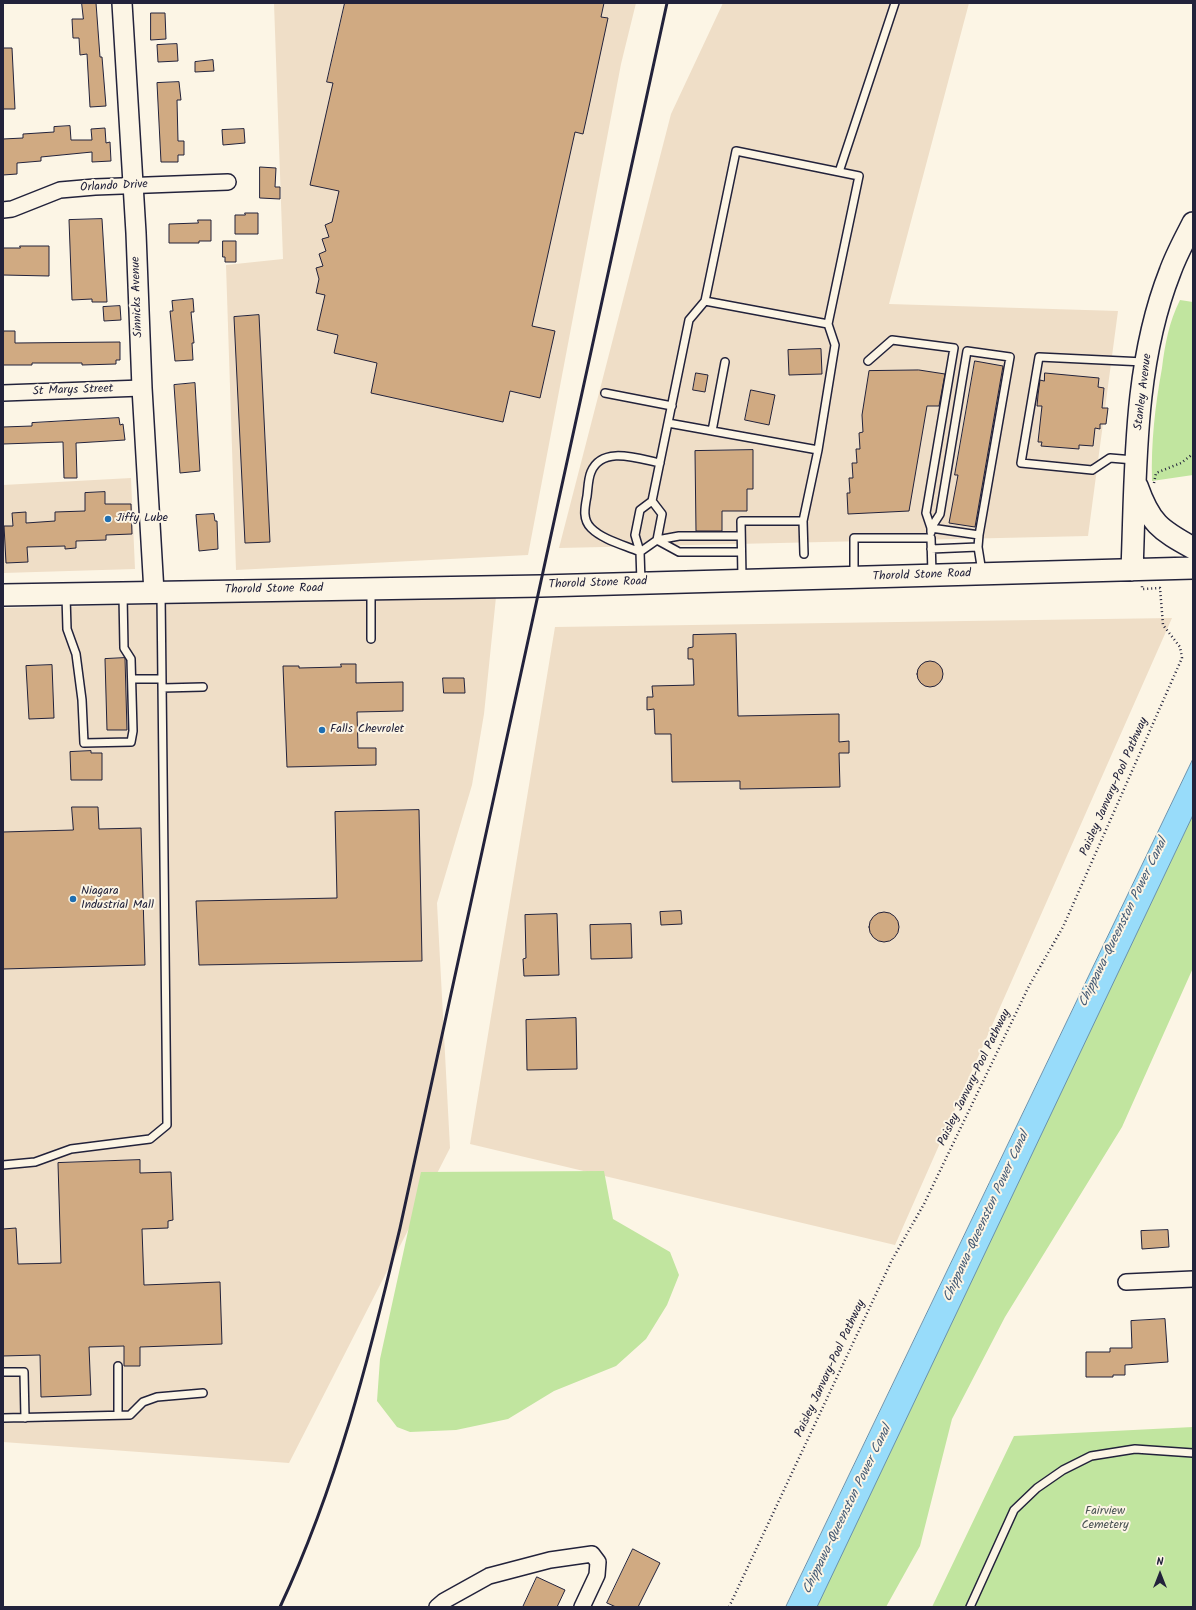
<!DOCTYPE html>
<html>
<head>
<meta charset="utf-8">
<style>
	body { margin:0 }
	#map { position:relative; width:1196px; height:1610px; overflow:hidden; background:#fcf5e5; font-family:Kalam,sans-serif }
	canvas { display:block }
	.frame { position:absolute; inset:0; border:4px solid #22223b; pointer-events:none }
	.north { position:absolute; left:1140px; top:1554px; width:40px; height:40px; -webkit-text-stroke:3px #fcf5e5; paint-order:stroke; rotate:0deg; font-size:11px; font-weight:700; line-height:16px; text-align:center; color:#22223b }
	.north::after { content:''; display:block; margin:auto; width:14px; height:18px; background:#22223b; clip-path:polygon(50% 0,100% 100%,50% 72%,0 100%) }
</style>
</head>
<body>
<div id="map">
<canvas width="1196" height="1610"></canvas>
<div class="frame"></div>
<div class="north">N</div>
</div>
<script>
const ctx = document.querySelector('canvas').getContext('2d');
ctx.lineJoin = 'round';
function fill(path, color) {
  ctx.fillStyle = color;
  ctx.fill(path, 'evenodd');
}
function stroke(path, color, width, dash) {
  ctx.strokeStyle = color;
  ctx.lineWidth = width;
  ctx.lineCap = dash ? 'butt' : 'round';
  ctx.setLineDash(dash || []);
  ctx.stroke(path);
}
function drawText(font, color, halo, rows, align = 'center') {
  ctx.font = font + ' Kalam,sans-serif';
  ctx.lineWidth = 4;
  ctx.setLineDash([]);
  ctx.textBaseline = 'middle';
  ctx.strokeStyle = halo;
  ctx.fillStyle = color;
  for (const [text, x, y, turn = 0] of rows) {
    ctx.save();
    ctx.translate(x, y);
    ctx.rotate((+turn || 0) * Math.PI / 180);
    ctx.textAlign = isNaN(turn) ? turn : align;
    if (halo) ctx.strokeText(text, 0, 0);
    ctx.fillText(text, 0, 0);
    ctx.restore();
  }
}
const built = new Path2D(`
	M 274,3 L 636,3 L 621,64 L 528,555 L 236,570 L 226,265 L 283,259 Z
	M 723,3 L 969,3 L 889,304 L 1118,311 L 1088,536 L 559,548 L 671,114 Z
	M 131,478 L 135,569 L 3,573 L 3,485 Z
	M 496,597 L 484,714 L 472,785 L 437,903 L 450,1148 L 289,1463 L 3,1442 L 3,608 Z
	M 1172,618 L 895,1245 L 470,1144 L 555,627 Z`);
const green = new Path2D(`
	M 1180,300 L 1193,302 L 1193,475 L 1152,481 C 1151,442 1155,406 1162,368 C 1165,344 1169,322 1180,300 Z
	M 1193,815 L 1193,968 L 1122,1127 L 1005,1317 L 952,1419 L 920,1546 L 886,1607 L 811,1607 Z
	M 604,1171 L 613,1219 L 670,1252 L 679,1275 L 667,1305 L 646,1339 L 616,1366 L 554,1391 L 508,1419 L 456,1430 L 410,1432 L 397,1427 L 377,1401 L 380,1359 L 421,1172 Z
	M 1193,1427 L 1193,1607 L 932,1607 L 1014,1436 Z`);
const water = new Path2D(`
	M 1193,759 L 1193,815 L 817,1607 L 786,1607 Z`);
const building = new Path2D(`
	M 82,3 L 96,3 L 100,57 L 102,57 L 106,106 L 90,107 L 87,54 L 80,55 L 79,38 L 73,38 L 72,19 L 83,19 Z
	M 345,3 L 604,3 L 601,17 L 608,18 L 590,102 L 583,134 L 575,132 L 532,326 L 555,331 L 540,398 L 510,391 L 503,422 L 371,393 L 377,363 L 334,353 L 338,335 L 317,330 L 325,295 L 316,293 L 319,279 L 316,268 L 323,266 L 319,254 L 326,251 L 322,239 L 329,237 L 325,225 L 332,222 L 339,191 L 310,185 L 333,83 L 327,82 Z
	M 151,13 L 165,13 L 166,39 L 151,40 Z
	M 177,44 L 178,61 L 158,62 L 157,45 Z
	M 3,48 L 12,48 L 15,109 L 3,109 Z
	M 213,60 L 214,71 L 195,72 L 195,62 Z
	M 179,82 L 181,100 L 177,100 L 178,141 L 184,141 L 184,155 L 178,155 L 178,162 L 161,162 L 157,83 Z
	M 70,126 L 71,140 L 92,140 L 91,129 L 105,128 L 106,143 L 110,142 L 111,161 L 92,162 L 92,152 L 41,157 L 41,161 L 17,163 L 17,174 L 3,175 L 3,139 L 23,138 L 23,134 L 54,132 L 54,127 Z
	M 244,129 L 245,143 L 223,145 L 222,130 Z
	M 260,167 L 276,168 L 275,187 L 280,187 L 280,199 L 260,198 Z
	M 245,213 L 258,213 L 258,234 L 235,234 L 235,215 L 245,215 Z
	M 102,219 L 107,302 L 92,302 L 92,299 L 72,300 L 69,220 Z
	M 198,220 L 211,220 L 211,241 L 199,241 L 199,243 L 169,243 L 169,224 L 198,223 Z
	M 223,241 L 236,241 L 236,262 L 225,262 L 225,257 L 223,257 Z
	M 20,246 L 49,246 L 49,276 L 3,275 L 3,248 L 20,248 Z
	M 193,299 L 194,312 L 191,312 L 194,343 L 192,343 L 193,360 L 175,361 L 170,311 L 173,311 L 172,301 Z
	M 120,306 L 121,320 L 104,321 L 103,307 Z
	M 259,315 L 270,542 L 245,543 L 234,317 Z
	M 4,331 L 15,331 L 15,343 L 120,342 L 120,360 L 116,360 L 116,364 L 82,365 L 82,363 L 32,363 L 32,365 L 3,365 Z
	M 821,349 L 822,374 L 789,375 L 788,350 Z
	M 975,361 L 1003,366 L 975,527 L 949,523 L 958,475 L 955,475 Z
	M 919,370 L 945,374 L 939,406 L 927,406 L 909,511 L 848,514 L 847,493 L 850,493 L 849,478 L 853,478 L 852,463 L 857,463 L 856,449 L 860,449 L 859,433 L 863,432 L 862,415 L 869,371 Z
	M 696,373 L 708,375 L 705,392 L 693,390 Z
	M 1045,373 L 1099,378 L 1098,387 L 1104,388 L 1102,408 L 1108,408 L 1106,424 L 1100,424 L 1100,429 L 1095,428 L 1093,446 L 1079,445 L 1079,449 L 1041,446 L 1042,442 L 1038,442 L 1042,406 L 1037,406 L 1038,395 L 1040,380 L 1044,381 Z
	M 195,383 L 200,471 L 180,473 L 174,385 Z
	M 751,390 L 775,395 L 769,425 L 745,420 Z
	M 119,418 L 120,425 L 123,424 L 125,440 L 76,443 L 77,478 L 64,478 L 63,442 L 3,444 L 3,427 L 32,426 L 32,423 Z
	M 753,450 L 753,489 L 747,489 L 747,511 L 722,511 L 722,531 L 696,531 L 695,451 Z
	M 105,492 L 105,504 L 131,504 L 132,534 L 106,535 L 106,540 L 76,541 L 76,548 L 65,549 L 65,546 L 27,547 L 28,562 L 6,563 L 4,526 L 13,526 L 12,513 L 26,512 L 26,523 L 55,521 L 55,512 L 85,511 L 85,493 Z
	M 214,514 L 215,521 L 217,521 L 218,549 L 199,551 L 196,515 Z
	M 736,634 L 738,716 L 839,714 L 839,742 L 849,741 L 849,753 L 839,753 L 840,787 L 740,789 L 740,781 L 672,782 L 671,734 L 655,734 L 654,709 L 647,710 L 647,697 L 653,697 L 652,686 L 694,685 L 693,659 L 688,659 L 688,648 L 693,647 L 693,635 Z
	M 125,658 L 127,730 L 107,730 L 105,659 Z
	M917 674a13 13 0 1 1 26 0a13 13 0 1 1-26 0Z
	M 341,664 L 356,664 L 356,683 L 403,682 L 403,711 L 357,712 L 358,748 L 376,748 L 376,765 L 287,767 L 283,666 L 299,666 L 299,668 L 341,667 Z
	M 52,665 L 54,718 L 29,719 L 26,666 Z
	M 443,678 L 464,678 L 465,693 L 444,693 Z
	M 91,751 L 91,753 L 102,753 L 102,780 L 71,780 L 70,752 Z
	M 72,807 L 98,807 L 99,829 L 141,828 L 145,965 L 3,969 L 3,832 L 73,830 Z
	M 419,810 L 422,961 L 199,965 L 196,901 L 337,898 L 335,812 Z
	M 681,911 L 682,924 L 661,925 L 660,912 Z
	M869 927a15 15 0 1 1 30 0a15 15 0 1 1-30 0Z
	M 557,914 L 559,975 L 524,976 L 523,959 L 526,958 L 525,915 Z
	M 631,924 L 632,958 L 591,959 L 590,925 Z
	M 576,1018 L 577,1069 L 527,1070 L 526,1020 Z
	M 140,1160 L 140,1173 L 171,1172 L 173,1220 L 168,1221 L 168,1228 L 142,1229 L 144,1285 L 220,1282 L 222,1344 L 140,1347 L 140,1366 L 124,1366 L 124,1346 L 89,1347 L 91,1395 L 41,1397 L 40,1355 L 3,1356 L 3,1229 L 16,1228 L 18,1264 L 61,1263 L 58,1163 Z
	M 1168,1230 L 1169,1247 L 1142,1249 L 1141,1231 Z
	M 1165,1319 L 1168,1362 L 1125,1365 L 1125,1375 L 1113,1375 L 1113,1377 L 1086,1377 L 1086,1352 L 1110,1352 L 1110,1348 L 1132,1348 L 1131,1321 Z
	M 633,1549 L 660,1563 L 638,1607 L 616,1607 L 607,1603 Z
	M 537,1577 L 565,1590 L 557,1607 L 523,1607 Z`);
const path = new Path2D(`
	M 1154,483 L 1156,473 L 1181,463 L 1193,454
	M 729,1607 L 892,1260 L 924,1204 L 1029,986 L 1063,927 L 1182,658 L 1180,647 L 1163,625 L 1160,588 L 1142,589 L 1142,586`);
const service = new Path2D(`
	M 839,172 L 895,3
	M 705,301 L 828,324
	M 868,361 L 892,340 L 954,348 L 926,513 L 931,528
	M 605,393 L 672,406
	M 668,423 L 818,450
	M 712,431 L 725,362
	M 1134,460 L 1110,458 L 1092,470 L 1021,463 L 1039,357 L 1144,362
	M 652,501 L 662,514 L 657,540 L 640,552 C 624,545 603,540 591,528 C 582,519 585,507 587,496 C 588,489 588,479 591,472 C 602,445 639,459 660,463
	M 931,528 L 940,514 L 967,351 L 1010,357 L 979,535
	M 931,532 L 931,528 L 979,535 L 978,547
	M 657,540 L 679,552 L 741,552
	M 657,540 L 679,536 L 741,536
	M 931,549 L 978,547 L 982,572
	M 854,575 L 854,538 L 931,538 L 932,574
	M 742,578 L 741,521 L 803,521 L 804,554
	M 641,582 L 640,552 L 635,535 L 640,510 L 652,501 L 689,320 L 705,301 L 736,151 L 859,176 L 828,324 L 835,345 L 818,450 L 803,521
	M 371,591 L 371,639
	M 66,596 L 67,629 L 76,654 L 82,700 L 84,743 L 131,742 L 133,731 L 131,659 L 124,648 L 123,595
	M 132,679 L 162,679
	M 162,688 L 203,687
	M 3,1165 L 35,1162 L 71,1149 L 150,1139 L 167,1125 L 161,594
	M 118,1366 L 118,1415
	M 3,1372 L 24,1372 L 25,1418
	M 3,1418 L 130,1415 L 143,1402 L 157,1397 L 203,1393
	M 970,1607 L 1014,1510 L 1037,1488 L 1063,1470 L 1091,1456 L 1135,1449 L 1193,1453`);
const minor = new Path2D(`
	M 3,210 L 12,209 L 60,190 L 95,187 L 228,182
	M 3,393 L 142,388
	M 1126,1282 L 1193,1279
	M 437,1607 L 444,1601 L 489,1576 L 550,1560 L 592,1554 L 598,1562 L 597,1575 L 582,1607`);
const tertiary = new Path2D(`
	M 122,3 L 136,233 L 142,388 L 154,592`);
const secondary = new Path2D(`
	M 1137,486 C 1150,523 1160,530 1193,548
	M 1132,570 C 1136,471 1133,366 1170,272 C 1176,255 1185,239 1193,223
	M 3,595 L 541,586 L 1193,568`);
const rail = new Path2D(`
	M 280,1607 C 337,1486 369,1358 400,1228 L 667,3`);
const markers = [
	[108,519,4,"#1f6fb2"],
	[322,730,4,"#1f6fb2"],
	[73,899,4,"#1f6fb2"]
];
const streetNames = [
	["Orlando Drive",114,187,-3],
	["Sinnicks Avenue",138,297,-92],
	["St Marys Street",73,391,-2],
	["Stanley Avenue",1144,392,-83],
	["Thorold Stone Road",922,576,-2],
	["Thorold Stone Road",598,584,-2],
	["Thorold Stone Road",274,590,-1],
	["Paisley Janvary-Pool Pathway",1115,787,-66],
	["Paisley Janvary-Pool Pathway",975,1078,-64],
	["Paisley Janvary-Pool Pathway",831,1369,-65]
];
const poiNames = [
	["Jiffy Lube",116,519],
	["Falls Chevrolet",330,730],
	["Niagara",81,892],
	["Industrial Mall",81,906]
];
const parkNames = [
	["Fairview",1105,1512],
	["Cemetery",1105,1526]
];
const waterNames = [
	["Chippawa-Queenston Power Canal",1124,923,-64],
	["Chippawa-Queenston Power Canal",987,1217,-65],
	["Chippawa-Queenston Power Canal",848,1510,-64]
];
fill(built, '#efdec7');
fill(green, '#c1e59f');
fill(water, '#98dcfa');
stroke(water, '#6992ae', 1);
fill(building, '#d0aa82');
stroke(building, '#22223b', 1);
stroke(service, '#22223b', 10);
stroke(minor, '#22223b', 18);
stroke(tertiary, '#22223b', 22);
stroke(secondary, '#22223b', 24);
stroke(path, '#22223b', 2.5, [1, 3]);
stroke(service, '#fcf5e5', 7);
stroke(minor, '#fcf5e5', 15);
stroke(tertiary, '#fcf5e5', 19);
stroke(secondary, '#fcf5e5', 21);
stroke(rail, '#22223b', 3);
for (const [x, y, r, color] of markers) {
  const dot = new Path2D();
  dot.arc(x, y, r, 0, 2 * Math.PI);
  ctx.fillStyle = color;
  ctx.fill(dot);
  stroke(dot, '#fcf5e5', 1.5);
}
drawText('12px', '#22223b', '#fcf5e5', streetNames);
drawText('12px', '#22223b', '#fcf5e5', poiNames, 'left');
drawText('12px', '#4a5354', '#fcf5e5', parkNames);
drawText('italic 13px', '#455a74', '#fcf5e5', waterNames);
</script>
</body>
</html>
